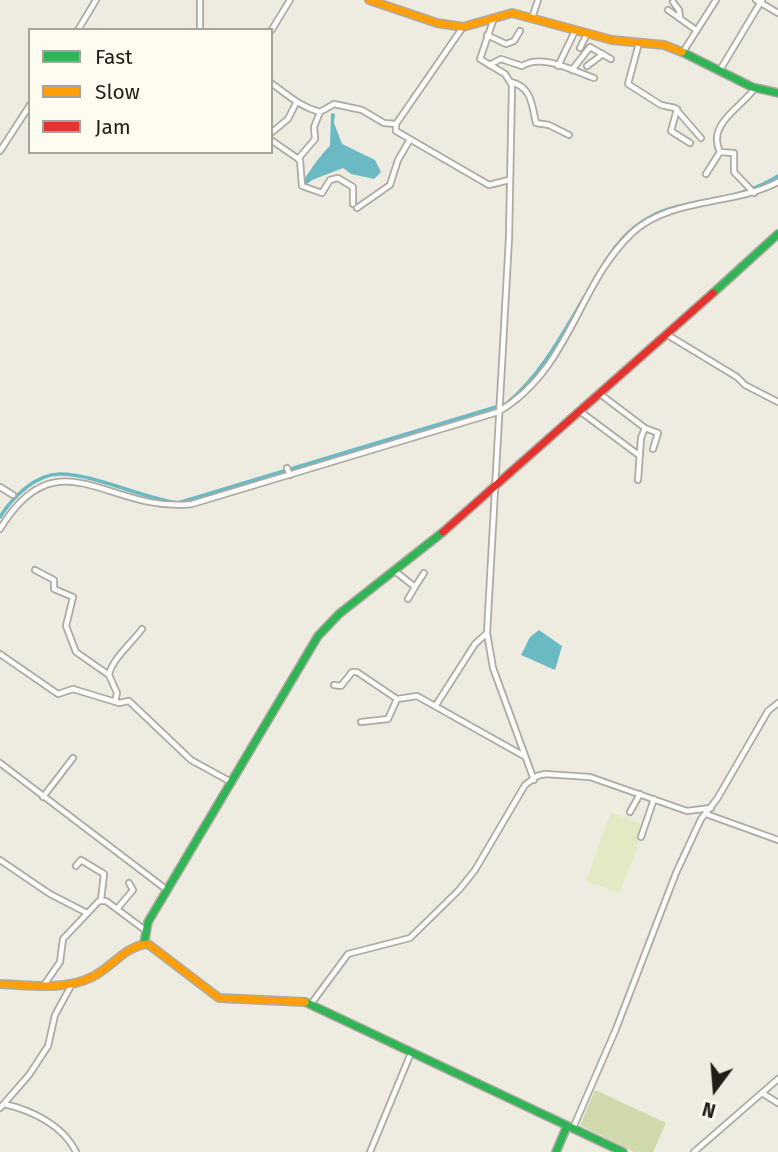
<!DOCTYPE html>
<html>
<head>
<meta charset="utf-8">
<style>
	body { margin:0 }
	#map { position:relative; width:778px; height:1152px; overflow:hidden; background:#eeebe1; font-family:"Fira Sans",sans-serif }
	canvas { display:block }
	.legend { position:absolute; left:28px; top:28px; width:245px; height:126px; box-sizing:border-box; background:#fefbf0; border:2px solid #a5a399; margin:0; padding:9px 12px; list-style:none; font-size:21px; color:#1f1e17 }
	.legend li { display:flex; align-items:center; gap:14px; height:35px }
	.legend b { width:35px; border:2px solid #a5a399 }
	.north { position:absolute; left:680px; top:1054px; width:70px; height:70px; -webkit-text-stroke:5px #fefbf0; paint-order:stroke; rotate:196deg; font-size:19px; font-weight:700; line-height:28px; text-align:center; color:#1f1e17 }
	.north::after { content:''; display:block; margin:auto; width:24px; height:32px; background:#1f1e17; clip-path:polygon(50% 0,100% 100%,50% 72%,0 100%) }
</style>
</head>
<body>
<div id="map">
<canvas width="778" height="1152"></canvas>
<ul class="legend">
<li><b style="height:9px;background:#30b455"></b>Fast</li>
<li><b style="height:9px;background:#ff9f0a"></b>Slow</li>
<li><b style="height:9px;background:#e5322d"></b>Jam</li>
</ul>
<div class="north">N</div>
</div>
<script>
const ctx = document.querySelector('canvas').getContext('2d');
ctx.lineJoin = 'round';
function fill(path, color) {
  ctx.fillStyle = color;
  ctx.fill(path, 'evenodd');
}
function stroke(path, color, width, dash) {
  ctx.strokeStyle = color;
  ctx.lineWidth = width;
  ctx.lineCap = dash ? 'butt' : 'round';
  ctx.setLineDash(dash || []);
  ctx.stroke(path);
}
const green = new Path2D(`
	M 611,812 L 642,825 L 636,852 L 619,893 L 586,881 Z`);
const forest = new Path2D(`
	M 595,1090 L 666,1123 L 653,1152 L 634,1152 L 580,1125 Z`);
const water = new Path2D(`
	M 331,113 L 335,114 L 334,123 L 342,144 L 375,160 L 381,172 L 374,179 L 351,174 L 343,168 L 312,180 L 305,186 L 302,184 C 304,178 324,150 330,146 Z
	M 539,630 L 562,646 L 555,670 L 521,655 L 530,637 Z`);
const canal = new Path2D(`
	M 605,262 C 653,183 712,217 778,176
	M 0,517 C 12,498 35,474 60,474 C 95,474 141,498 178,503 L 506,404 C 541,375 562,335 585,296`);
const street = new Path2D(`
	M 756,0 L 778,13
	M 673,2 L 679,10 L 680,17
	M 668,10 L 696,30
	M 532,18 L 538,0
	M 493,21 L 480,59 L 505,74 L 512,85 L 509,238 L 487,633 L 493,668 L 534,780
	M 463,27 L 396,124 L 396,131 L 489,185 L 509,180
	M 78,30 L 96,0
	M 200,30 L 200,0
	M 271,31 L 290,0
	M 487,35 L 506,44 L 514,41 L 520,31
	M 639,43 L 628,84 L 661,105 L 675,108 L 701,138
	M 580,48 L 587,34
	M 683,52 L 716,0
	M 489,65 L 501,59 L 522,66 C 542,53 573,71 594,78
	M 558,66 L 575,31
	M 587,66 L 603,54
	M 572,70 L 590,47 L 611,59
	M 720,70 L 762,0
	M 511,82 C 532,87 532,106 536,123 L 549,125 L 569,135
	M 271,83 C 288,95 300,107 320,112 L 334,104 L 362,110 L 384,123 L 396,124
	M 677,109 L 671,131 L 690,143
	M 271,133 L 288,119 L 296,103
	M 271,140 L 300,160 L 302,186 L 322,193 L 330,180 L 338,178 L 353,187 L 353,204
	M 0,151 L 30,105
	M 298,159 L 315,139 L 314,127 L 320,112
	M 706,174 L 720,152
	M 754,193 L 734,172 L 734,153 L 720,152 C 706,124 743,106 755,88
	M 357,208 L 390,185 L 398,160 L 409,141
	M 666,334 L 737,377 L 745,385 L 778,402
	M 600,394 L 645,428 L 641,438 L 638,480
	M 581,412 L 640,456
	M 645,428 L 658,433 L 653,449
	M 287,468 L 290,475
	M 0,487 L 13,495
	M 0,529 C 58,433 109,514 192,504 L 498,412 C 571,369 577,285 632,233 C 671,197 733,206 778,182
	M 35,570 L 54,580 L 54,589 L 73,597 L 66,626 L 76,652 L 109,675 L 117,693 L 115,702
	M 396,572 L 415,587 L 424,573
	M 408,599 L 415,587
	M 0,654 L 58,694 L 73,689 L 119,703 L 129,701 L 191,760 L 231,782
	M 109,675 C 112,659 131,644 142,629
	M 334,685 L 341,686 L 352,672 L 357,672 L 397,699
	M 436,705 L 475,644 L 486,634
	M 361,722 L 388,719 L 397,699 L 417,696 L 524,756
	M 0,763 L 167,890
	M 43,797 L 73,758
	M 630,812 L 640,794
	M 706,814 L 778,840
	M 641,837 L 654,799
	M 0,860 L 50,894 L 87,913
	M 76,866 L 81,860 L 104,874 L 101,900
	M 117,909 L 133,890 L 129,883
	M 44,985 L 60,962 L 63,939 L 99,901 L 106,901 L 145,930
	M 311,1004 L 348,954 L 410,938 L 459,890 L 475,870 L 525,785 L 537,776 L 545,774 L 590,777 L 687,811 L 711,808
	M 762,1093 L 778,1103
	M 4,1104 C 31,1110 63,1125 76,1152
	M 0,1108 L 29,1075 L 48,1046 L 55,1015 L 72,984
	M 573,1128 L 616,1029 L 676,873 L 701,819 L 717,799 L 768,711 L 778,703
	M 370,1152 L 411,1053
	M 694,1152 L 778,1079`);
const fast = new Path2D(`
	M 682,52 L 752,87 L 778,93
	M 713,293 L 778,234
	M 144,944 L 148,922 L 318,636 L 339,614 L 443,532
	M 305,1002 L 623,1152
	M 556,1152 L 567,1126`);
const slow = new Path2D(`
	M 369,0 L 437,23 L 463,27 L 512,13 L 612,40 L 664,45 L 682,52
	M 0,984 C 30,985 64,991 92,977 C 113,967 124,946 148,944 L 219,998 L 305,1002`);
const jam = new Path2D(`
	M 443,532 L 713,293`);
fill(green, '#e2eac3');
fill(forest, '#cfd9ab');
fill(water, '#6bb9c3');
stroke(canal, '#6bb9c3', 3.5);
stroke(street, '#acaaa2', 8);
stroke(fast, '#acaaa2', 10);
stroke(slow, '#acaaa2', 10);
stroke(jam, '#acaaa2', 10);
stroke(street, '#fcfcfa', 4.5);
stroke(fast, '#30b455', 7);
stroke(slow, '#ff9f0a', 7);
stroke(jam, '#e5322d', 7);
</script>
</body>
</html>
